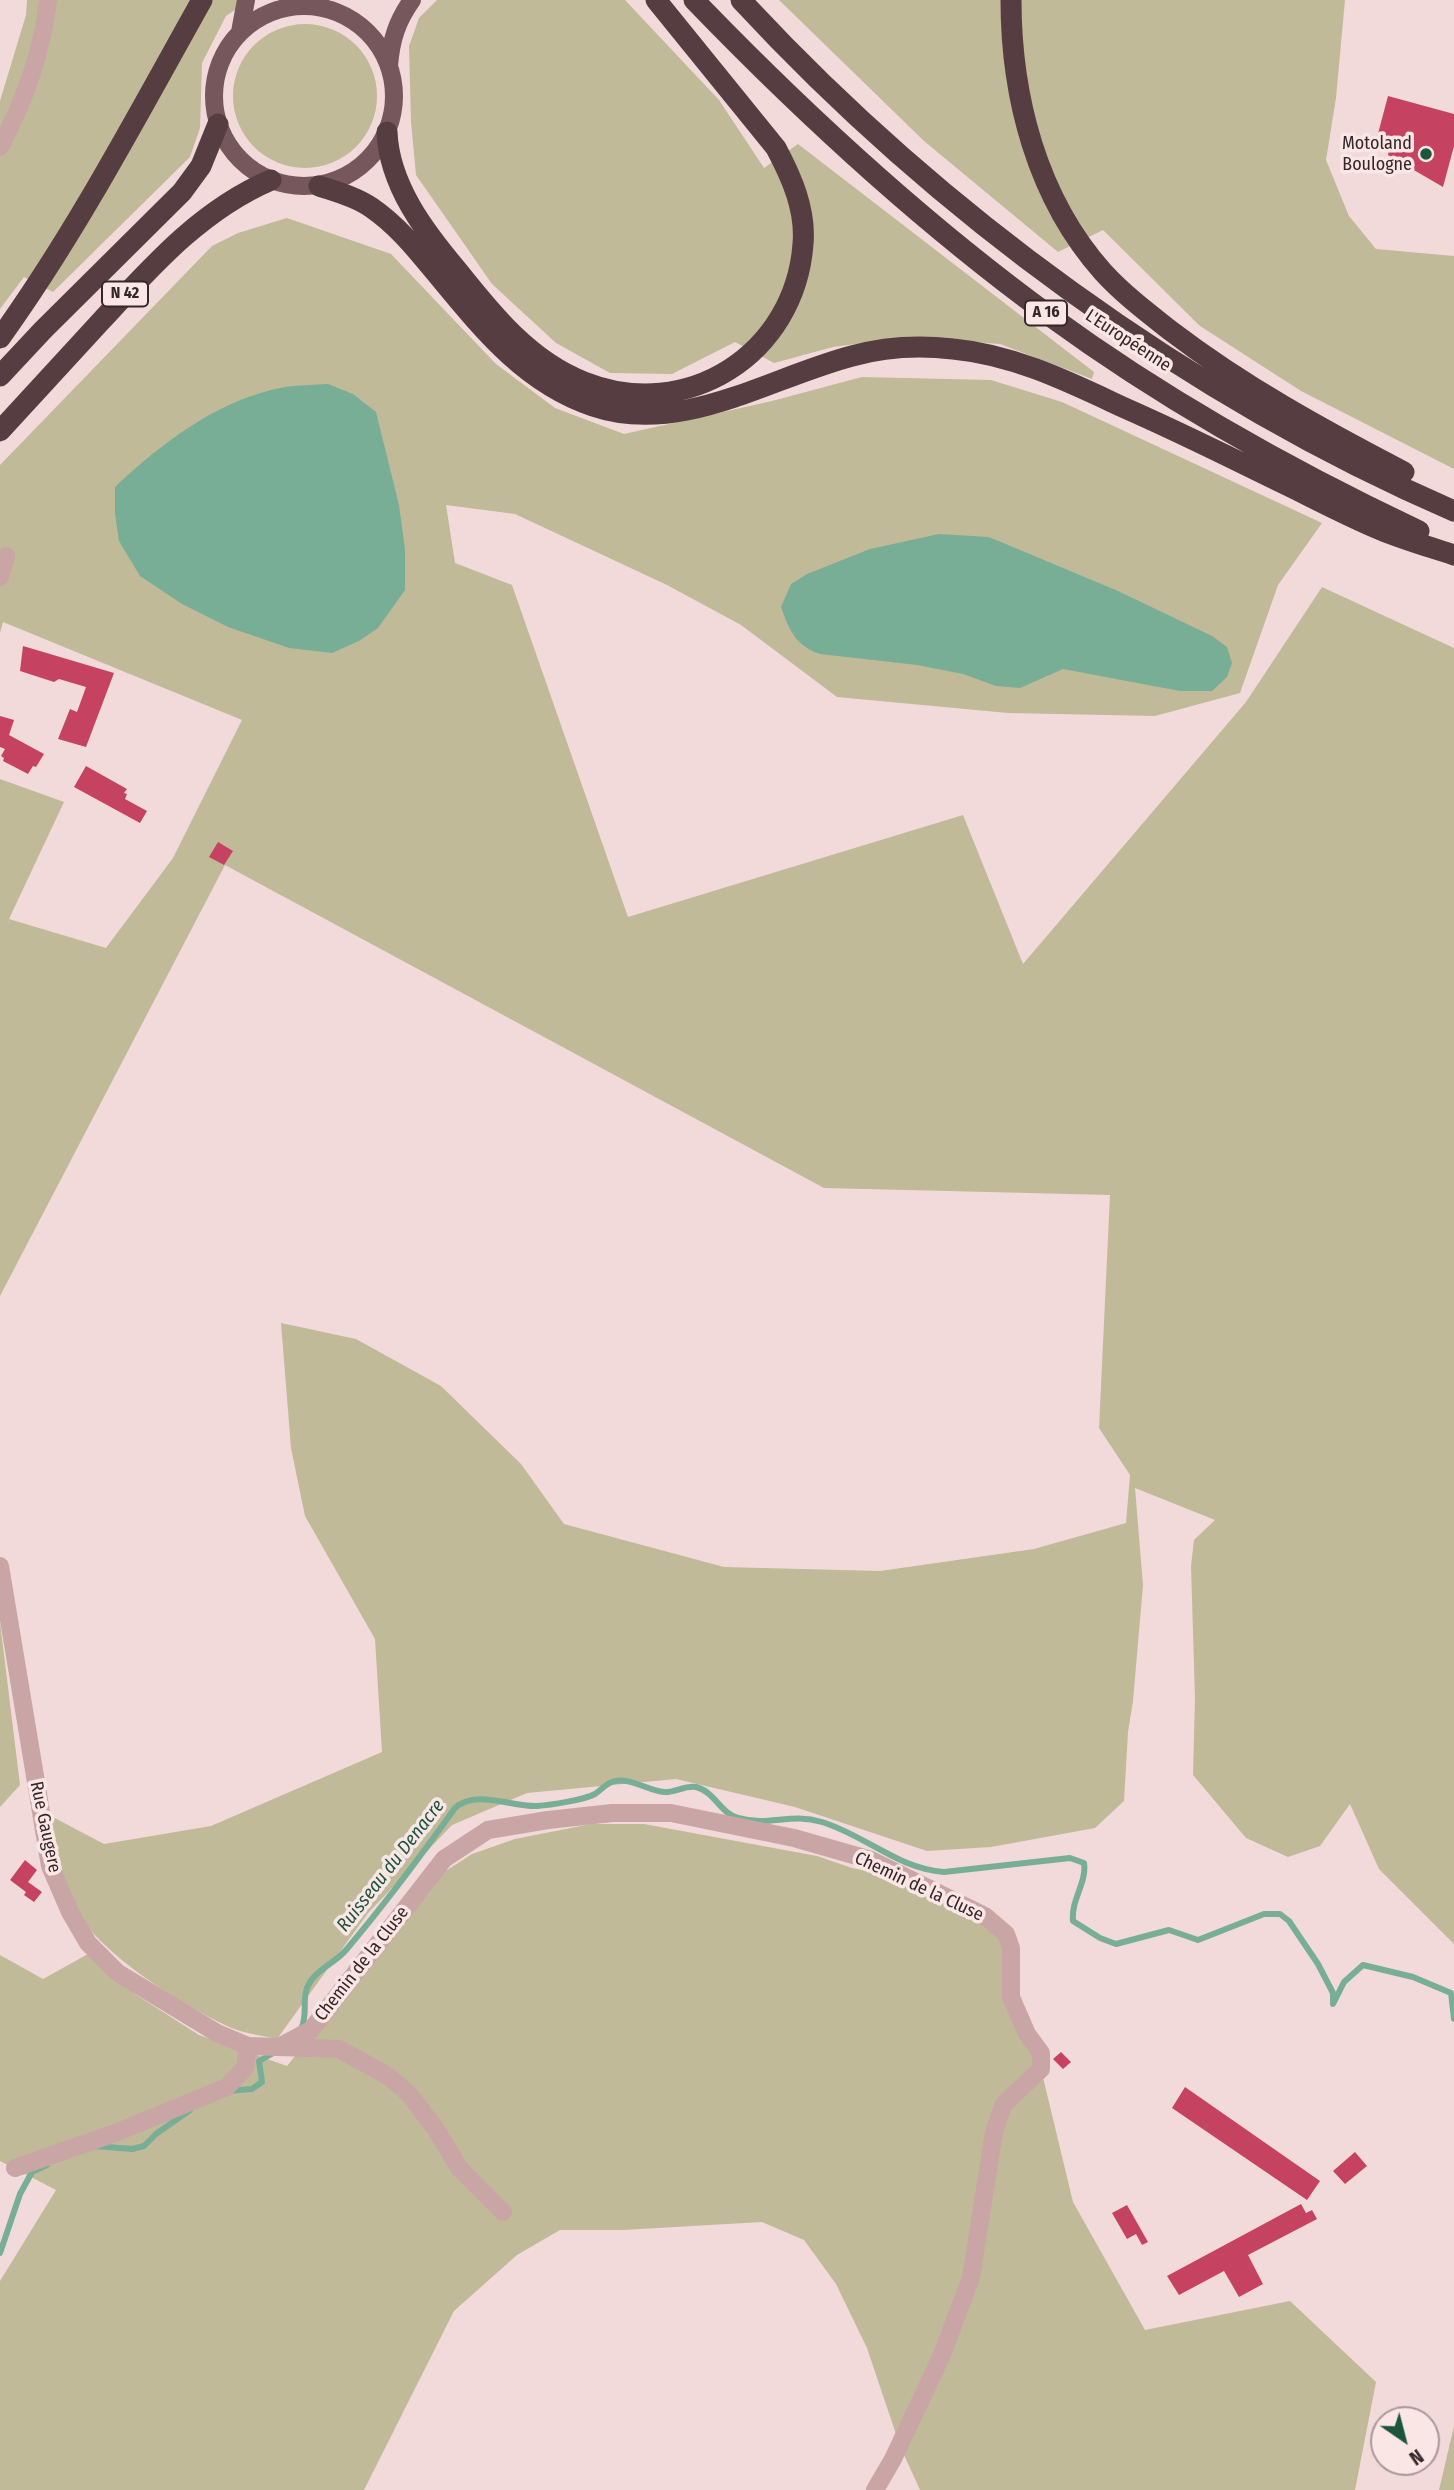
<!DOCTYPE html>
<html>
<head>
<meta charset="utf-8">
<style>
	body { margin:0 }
	#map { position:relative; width:1454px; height:2490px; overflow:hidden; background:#f1dad9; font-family:"Fira Sans Condensed",sans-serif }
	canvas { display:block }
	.north { position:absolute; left:1370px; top:2406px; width:70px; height:70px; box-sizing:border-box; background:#f9e6e5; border:2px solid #aa999a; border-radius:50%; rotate:145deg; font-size:19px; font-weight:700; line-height:28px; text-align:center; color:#342629 }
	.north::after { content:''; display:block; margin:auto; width:24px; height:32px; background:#1c553e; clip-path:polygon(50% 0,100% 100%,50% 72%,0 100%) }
</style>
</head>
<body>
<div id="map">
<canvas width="1454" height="2490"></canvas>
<div class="north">N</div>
</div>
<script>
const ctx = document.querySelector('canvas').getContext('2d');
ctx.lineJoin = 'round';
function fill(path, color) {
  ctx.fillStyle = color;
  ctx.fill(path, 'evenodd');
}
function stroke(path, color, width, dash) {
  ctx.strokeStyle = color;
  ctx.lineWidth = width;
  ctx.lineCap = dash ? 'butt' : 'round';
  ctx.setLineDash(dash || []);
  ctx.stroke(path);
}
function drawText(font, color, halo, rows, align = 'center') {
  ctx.font = font + ' "Fira Sans Condensed",sans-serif';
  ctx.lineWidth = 7;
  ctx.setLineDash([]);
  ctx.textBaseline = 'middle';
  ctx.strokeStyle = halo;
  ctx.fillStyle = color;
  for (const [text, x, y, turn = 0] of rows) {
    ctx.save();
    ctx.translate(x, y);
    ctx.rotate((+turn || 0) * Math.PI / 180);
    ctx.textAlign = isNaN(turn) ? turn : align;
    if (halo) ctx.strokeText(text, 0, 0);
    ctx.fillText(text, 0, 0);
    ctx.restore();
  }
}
const green = new Path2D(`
	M 27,0 L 250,0 L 226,16 L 202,63 L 200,128 L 190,157 L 53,292 L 24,277 L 0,309 L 0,101 L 26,15 Z
	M 437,0 L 625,0 L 719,100 L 764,168 L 798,144 L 1094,372 L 1092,379 L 1000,344 L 910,337 L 833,347 L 774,363 L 735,342 L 672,374 L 610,373 L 556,343 L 492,284 L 416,175 L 411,122 L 409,46 L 419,18 Z
	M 779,0 L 1345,0 L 1336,98 L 1326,160 L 1349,216 L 1376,249 L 1454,256 L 1454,469 L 1301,391 L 1200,326 L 1103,230 L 1058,252 L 924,141 Z
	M233 96a72 72 0 1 1 144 0a72 72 0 1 1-144 0Z
	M 287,218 L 391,254 L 496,364 L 555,408 L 624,434 L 772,401 L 862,377 L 991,380 L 1062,402 L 1322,523 L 1278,585 L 1240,693 L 1155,716 L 1008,713 L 837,697 L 741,625 L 667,585 L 515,514 L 446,505 L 455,563 L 512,585 L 628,917 L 963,815 L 1023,964 L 1246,702 L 1322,587 L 1454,648 L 1454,1944 L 1379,1869 L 1350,1804 L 1320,1846 L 1288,1857 L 1246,1838 L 1193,1775 L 1195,1698 L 1191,1566 L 1194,1540 L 1215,1520 L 1135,1488 L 1143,1585 L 1133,1701 L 1128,1732 L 1124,1801 L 1095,1828 L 991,1847 L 927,1851 L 795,1807 L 676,1779 L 527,1793 L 452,1825 L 368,1913 L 277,2039 C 260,2035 240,2033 225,2025 C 183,2005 125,1968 94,1934 C 68,1905 54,1852 49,1815 L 104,1844 L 211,1826 L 382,1752 L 375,1639 L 305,1516 L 291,1448 L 281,1323 L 356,1339 L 441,1386 L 521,1464 L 564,1524 L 724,1567 L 880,1571 L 1034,1549 L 1126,1523 L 1130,1475 L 1099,1428 L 1110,1195 L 824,1188 L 225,865 L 0,1296 L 0,779 L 64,802 L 9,919 L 106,948 L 173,858 L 242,720 L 3,622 L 0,633 L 0,465 L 212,246 L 238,233 Z
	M 0,1622 L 20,1785 L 0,1807 Z
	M 591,1824 L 644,1824 L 817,1856 L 852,1868 L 916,1881 L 1006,1934 L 1011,1997 L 1041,2069 L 1073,2202 L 1145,2330 L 1290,2301 L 1376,2382 L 1355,2490 L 920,2490 L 900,2446 L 867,2348 L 836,2284 L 804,2240 L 762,2222 L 623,2230 L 560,2230 L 517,2255 L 454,2311 L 364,2490 L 0,2490 L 0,2281 L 56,2190 L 0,2161 L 0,1955 L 43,1979 L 88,1954 L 135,1994 L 199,2035 L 287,2066 L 444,1872 L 472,1854 L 515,1839 Z
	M 1454,2426 L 1454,2490 L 1439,2490 Z`);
const water = new Path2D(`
	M 328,384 L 353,394 L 376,412 L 399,505 L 405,549 L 405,590 L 378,628 L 359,641 L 332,653 L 289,648 L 228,627 L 182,604 L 140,576 L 119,541 L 115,514 L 115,487 C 163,442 219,399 285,387 C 299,385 314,385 328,384 Z
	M 939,534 L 989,537 L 1118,591 L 1212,636 L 1227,647 L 1232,663 L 1227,677 L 1212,691 L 1180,691 L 1063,669 L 1020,688 L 996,686 L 963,674 L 917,665 L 820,654 C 796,646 789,630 781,607 L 791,584 L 807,574 L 870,549 Z`);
const stream = new Path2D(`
	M 301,2029 C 309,2014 300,1997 310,1982 C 319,1968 335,1963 346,1950 C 385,1904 420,1857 455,1808 C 476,1789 511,1807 537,1806 C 550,1805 584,1800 595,1794 C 601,1790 606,1784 612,1782 C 629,1776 648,1791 664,1792 C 675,1793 685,1785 696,1787 C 714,1791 721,1814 738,1818 C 770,1827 790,1812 822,1822 C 865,1835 898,1869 944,1872 L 1070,1858 L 1084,1863 C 1087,1883 1071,1899 1073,1921 L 1100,1938 L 1116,1944 L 1169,1930 L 1198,1940 L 1264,1914 L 1280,1914 L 1289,1921 L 1318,1964 L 1333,1993 L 1333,2004 L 1344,1982 L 1363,1965 L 1413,1977 L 1451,1993 L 1454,2019
	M 228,2091 L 252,2089 L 262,2082 L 259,2061 L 277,2051
	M 95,2146 L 132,2149 L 144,2146 L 156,2134 L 190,2110
	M 0,2253 L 20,2194 L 32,2172 L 47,2165`);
const building = new Path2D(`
	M 1388,96 L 1454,114 L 1454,146 L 1443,187 L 1388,155 L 1389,149 L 1375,145 Z
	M 23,646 L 114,673 L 86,747 L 58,739 L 70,709 L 77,712 L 86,687 L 59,679 L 54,682 L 20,671 Z
	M 0,716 L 14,720 L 9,735 L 44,754 L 36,767 L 33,766 L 28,774 L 3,761 L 4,758 L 1,756 L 5,749 L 0,747 Z
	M 86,766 L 127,789 L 124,793 L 127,794 L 125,799 L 147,811 L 140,823 L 74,787 Z
	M 218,842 L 233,851 L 224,865 L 209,857 Z
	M 25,1860 L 37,1870 L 28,1882 L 42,1892 L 34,1902 L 24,1895 L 26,1892 L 10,1880 Z
	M 1061,2052 L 1071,2062 L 1063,2069 L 1053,2059 Z
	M 1185,2087 L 1320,2181 L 1307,2200 L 1172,2108 Z
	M 1355,2152 L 1367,2166 L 1345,2184 L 1333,2171 Z
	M 1301,2204 L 1306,2213 L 1312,2210 L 1317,2219 L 1248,2255 L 1263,2284 L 1239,2297 L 1224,2271 L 1179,2295 L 1167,2276 Z
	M 1127,2205 L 1148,2242 L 1142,2245 L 1136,2234 L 1127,2239 L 1112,2213 Z`);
const minor = new Path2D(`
	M 0,147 C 25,100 42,53 48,0
	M 0,577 L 6,556
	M 0,1566 L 50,1866 L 70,1912 L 88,1943 L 118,1973 L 217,2033 L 248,2046 L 339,2049 L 388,2076 L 409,2094 L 435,2128 L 460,2169 L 503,2212
	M 281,2046 L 311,2030 L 444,1859 L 488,1830 L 548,1820 L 612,1813 L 671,1813 L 794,1838 L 871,1860 L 985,1916 L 1006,1934 L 1011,1948 L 1011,1997 L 1027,2034 L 1041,2053 L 1041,2069 L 1004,2104 L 994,2132 L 971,2278 L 941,2357 L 893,2459 L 875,2490
	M 15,2168 L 115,2133 L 227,2087 L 245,2068 L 248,2046`);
const major = new Path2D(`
	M214 96a90 90 0 1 1 180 0a90 90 0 1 1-180 0Z
	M 240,32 L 246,0
	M 389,66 C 391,40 397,21 412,0`);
const highway = new Path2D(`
	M 694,0 C 805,115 921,222 1050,316 C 1165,400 1290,470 1419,531
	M 741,0 C 936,211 1190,397 1454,511
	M 1011,0 C 1011,97 1037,198 1103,272 C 1123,294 1148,313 1171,331 C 1243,386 1323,430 1404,472
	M 387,132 C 389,185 425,232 458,271 C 493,315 530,361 584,382 C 687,423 795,354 803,244 C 806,210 792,178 776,148 L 656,0
	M 319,186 C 337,192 356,197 372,208 C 395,224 413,245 430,266 C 477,322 521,382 593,406 C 681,436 768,378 852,356 C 884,347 919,345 953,349 C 1016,355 1071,383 1127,409 C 1184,434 1239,462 1295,489 C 1323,503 1352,518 1381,530 C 1405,540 1430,547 1454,555
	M 0,338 C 77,231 138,114 202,0
	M 0,376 L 43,330 L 182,192 L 201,166 L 218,124
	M 0,431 C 34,394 68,357 102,320 C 152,266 201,210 271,180`);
const markers = [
	[1426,154,7,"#1c553e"]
];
const shields = [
	[125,294,46],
	[1046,313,42]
];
const shieldNames = [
	["N 42",125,294],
	["A 16",1046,313]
];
const poiNames = [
	["Motoland",1412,144],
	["Boulogne",1412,165]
];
const streetNames = [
	["L'Européenne",1128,341,33],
	["Rue Gaugere",45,1827,78],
	["Chemin de la Cluse",919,1887,25],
	["Chemin de la Cluse",362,1964,-52]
];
const waterNames = [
	["Ruisseau du Denacre",391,1866,-52]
];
fill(green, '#c0ba99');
fill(water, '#78ae96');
stroke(stream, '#78ae96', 6);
fill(building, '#c54361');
stroke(minor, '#c9a5a6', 18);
stroke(major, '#76575c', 18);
stroke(highway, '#553d41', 21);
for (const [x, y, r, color] of markers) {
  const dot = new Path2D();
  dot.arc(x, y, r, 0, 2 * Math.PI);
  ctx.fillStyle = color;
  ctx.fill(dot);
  stroke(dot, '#f9e6e5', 2.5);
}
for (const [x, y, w] of shields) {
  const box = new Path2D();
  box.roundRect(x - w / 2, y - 12.5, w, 25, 5);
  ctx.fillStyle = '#f9e6e5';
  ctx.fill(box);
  stroke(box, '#342629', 2);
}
drawText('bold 16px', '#342629', null, shieldNames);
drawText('18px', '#342629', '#f9e6e5', poiNames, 'right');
drawText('18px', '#342629', '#f9e6e5', streetNames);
drawText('italic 19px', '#1c553e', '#f9e6e5', waterNames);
</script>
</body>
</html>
